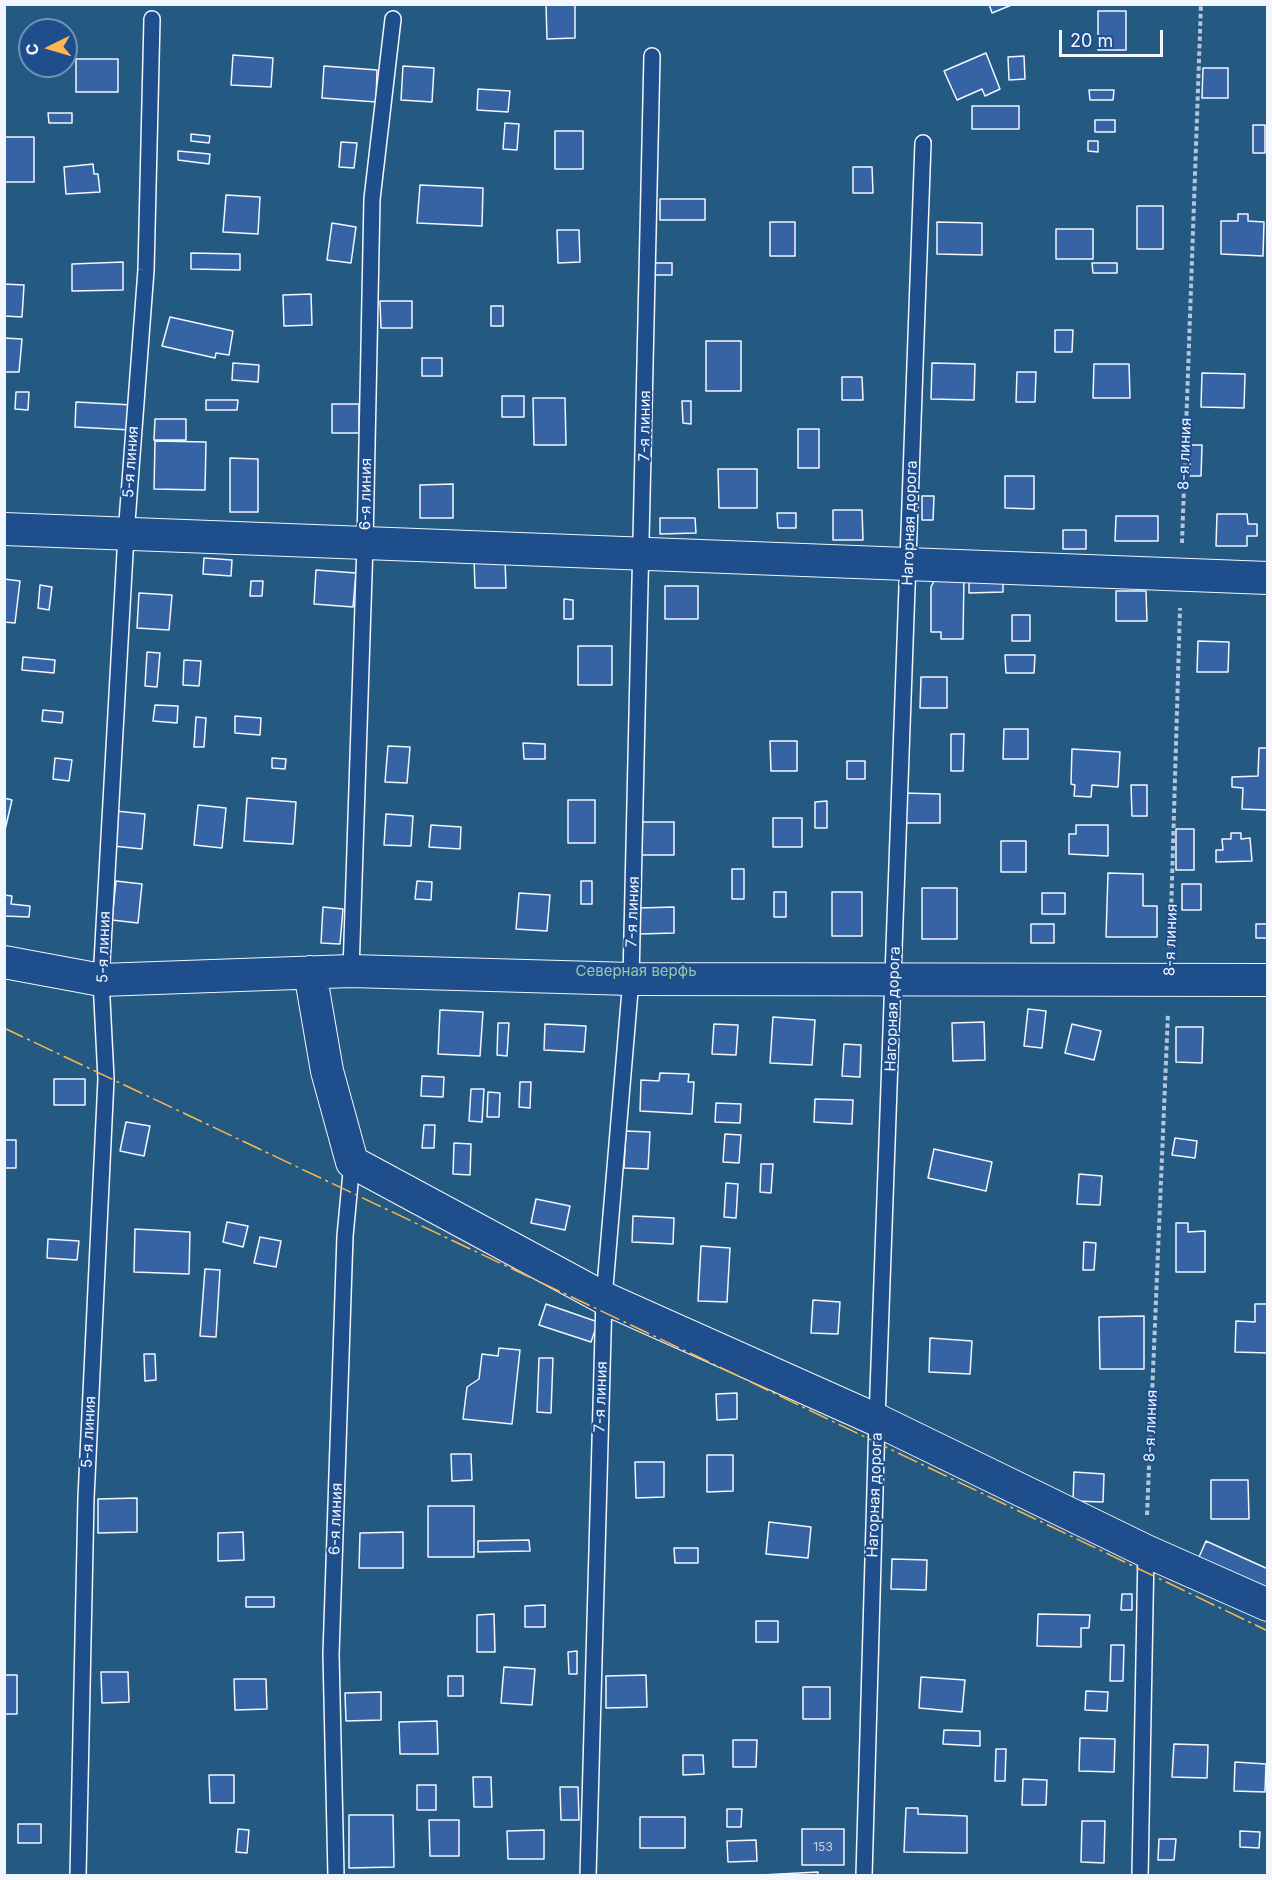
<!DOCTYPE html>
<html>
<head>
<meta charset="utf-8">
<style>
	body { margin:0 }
	#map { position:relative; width:1272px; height:1880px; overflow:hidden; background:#1f4e8c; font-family:Inter,sans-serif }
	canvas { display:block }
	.frame { position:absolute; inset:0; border:6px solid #f2f6ff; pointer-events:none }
	.north { position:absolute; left:18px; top:18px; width:60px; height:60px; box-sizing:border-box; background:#1f4e8c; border:2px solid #7391ba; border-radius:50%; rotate:265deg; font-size:16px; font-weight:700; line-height:24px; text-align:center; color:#f2f6ff }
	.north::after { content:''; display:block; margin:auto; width:21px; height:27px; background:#ffb74d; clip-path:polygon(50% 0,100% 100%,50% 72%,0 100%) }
	.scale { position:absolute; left:1059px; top:30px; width:104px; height:27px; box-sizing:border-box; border:3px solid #f2f6ff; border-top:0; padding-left:8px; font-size:18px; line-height:21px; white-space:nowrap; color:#f2f6ff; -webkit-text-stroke:4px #1f4e8c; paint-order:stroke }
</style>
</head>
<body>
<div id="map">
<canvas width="1272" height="1880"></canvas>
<div class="frame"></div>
<div class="north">С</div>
<div class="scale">20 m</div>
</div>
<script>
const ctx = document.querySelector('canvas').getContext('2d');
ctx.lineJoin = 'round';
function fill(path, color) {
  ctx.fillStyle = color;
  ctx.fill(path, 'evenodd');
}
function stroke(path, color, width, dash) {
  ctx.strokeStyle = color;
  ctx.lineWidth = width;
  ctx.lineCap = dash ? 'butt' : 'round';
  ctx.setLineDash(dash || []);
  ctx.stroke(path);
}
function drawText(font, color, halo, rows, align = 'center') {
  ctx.font = font + ' Inter,sans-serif';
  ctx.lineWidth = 4.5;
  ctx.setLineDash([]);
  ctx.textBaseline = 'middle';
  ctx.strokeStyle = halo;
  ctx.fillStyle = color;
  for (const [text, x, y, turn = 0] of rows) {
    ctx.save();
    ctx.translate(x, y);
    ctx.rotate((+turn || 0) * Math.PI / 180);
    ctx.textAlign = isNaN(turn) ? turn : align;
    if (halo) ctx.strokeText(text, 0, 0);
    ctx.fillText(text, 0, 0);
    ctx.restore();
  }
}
const green = new Path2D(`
	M 5,5 L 1267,5 L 1267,1875 L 5,1875 ZM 30,30 L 66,30 L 66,66 L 30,66 Z`);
const building = new Path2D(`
	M 546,4 L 575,4 L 575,38 L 547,39 Z
	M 989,4 L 1014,4 L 992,13 Z
	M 1098,11 L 1126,11 L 1126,50 L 1098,50 Z
	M 986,53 L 1000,89 L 985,96 L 982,89 L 957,100 L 944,71 Z
	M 233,55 L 273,58 L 271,87 L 231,85 Z
	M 1024,56 L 1025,79 L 1009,80 L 1008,57 Z
	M 76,59 L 118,59 L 118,92 L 76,92 Z
	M 324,66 L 377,70 L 376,102 L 322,98 Z
	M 403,66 L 434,68 L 432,102 L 401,100 Z
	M 1203,68 L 1228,68 L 1228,98 L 1202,98 Z
	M 478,89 L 510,91 L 508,112 L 477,110 Z
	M 1089,90 L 1114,90 L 1113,100 L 1090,100 Z
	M 972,106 L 1019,106 L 1019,129 L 972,129 Z
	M 48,113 L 72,113 L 72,123 L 49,123 Z
	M 1095,120 L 1115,120 L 1115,132 L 1095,132 Z
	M 505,123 L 519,124 L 517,150 L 503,149 Z
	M 1253,125 L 1265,125 L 1265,153 L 1253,153 Z
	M 555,131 L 583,131 L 583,169 L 555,169 Z
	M 191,134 L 210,136 L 209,143 L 191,141 Z
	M 4,137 L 34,137 L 34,182 L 4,182 Z
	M 1088,141 L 1098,141 L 1098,152 L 1088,151 Z
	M 341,142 L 357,143 L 354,168 L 339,167 Z
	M 178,151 L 210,154 L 209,164 L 178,160 Z
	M 93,164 L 94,174 L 98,174 L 100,192 L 66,194 L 64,167 Z
	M 853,167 L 872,167 L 873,193 L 853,193 Z
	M 420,185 L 483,188 L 482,226 L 417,223 Z
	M 226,195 L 260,197 L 258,234 L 223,232 Z
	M 660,199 L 705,199 L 705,220 L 660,220 Z
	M 1137,206 L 1163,206 L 1163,249 L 1137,249 Z
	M 1238,214 L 1248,214 L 1248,221 L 1264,222 L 1263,256 L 1221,254 L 1221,221 L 1238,221 Z
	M 770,222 L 795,222 L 795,256 L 770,256 Z
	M 937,222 L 982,223 L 982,255 L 937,254 Z
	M 332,223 L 356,227 L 351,263 L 327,260 Z
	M 1056,229 L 1093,229 L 1093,259 L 1056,259 Z
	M 557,230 L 579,230 L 580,262 L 558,263 Z
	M 191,253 L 240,254 L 240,270 L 191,269 Z
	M 123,262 L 123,290 L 72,291 L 72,264 Z
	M 655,263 L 672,263 L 672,275 L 655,275 Z
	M 1092,263 L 1117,263 L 1117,273 L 1093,273 Z
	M 4,284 L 24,285 L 22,317 L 4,316 Z
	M 311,294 L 312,325 L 284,326 L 283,295 Z
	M 380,301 L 412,301 L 412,328 L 381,328 Z
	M 491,306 L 503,306 L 503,326 L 491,326 Z
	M 170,317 L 233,331 L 229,355 L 216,353 L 215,358 L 162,346 Z
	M 1055,330 L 1073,330 L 1072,352 L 1055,352 Z
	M 4,338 L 22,339 L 19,372 L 4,372 Z
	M 706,341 L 741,341 L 741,391 L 706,391 Z
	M 422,358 L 442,358 L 442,376 L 422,376 Z
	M 233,363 L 259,365 L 258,382 L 232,380 Z
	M 932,363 L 975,364 L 974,400 L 931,399 Z
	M 1094,364 L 1129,364 L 1130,398 L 1093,398 Z
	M 1017,372 L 1036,372 L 1035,402 L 1016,402 Z
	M 1202,373 L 1245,374 L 1244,408 L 1201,407 Z
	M 842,377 L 862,377 L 863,400 L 842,400 Z
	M 16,392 L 29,392 L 28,410 L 15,409 Z
	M 502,396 L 524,396 L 524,417 L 502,417 Z
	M 533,398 L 565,398 L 566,445 L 534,445 Z
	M 206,400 L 238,400 L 237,410 L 206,410 Z
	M 682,401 L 691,401 L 691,424 L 683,423 Z
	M 76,402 L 133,405 L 131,430 L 75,427 Z
	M 332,404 L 359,404 L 359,433 L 332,433 Z
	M 155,419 L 186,419 L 186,440 L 154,440 Z
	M 798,429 L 819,429 L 819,468 L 798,468 Z
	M 155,441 L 206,442 L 205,490 L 154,489 Z
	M 1190,445 L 1202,445 L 1201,476 L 1190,476 Z
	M 230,458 L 258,459 L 258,512 L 230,512 Z
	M 718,469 L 757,469 L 757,508 L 719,508 Z
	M 1005,476 L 1034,476 L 1034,509 L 1005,508 Z
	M 453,484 L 453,518 L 420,518 L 420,485 Z
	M 922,496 L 934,496 L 933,520 L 922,520 Z
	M 833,510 L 862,510 L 863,540 L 833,540 Z
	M 777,513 L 796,513 L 796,528 L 778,528 Z
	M 1217,514 L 1247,514 L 1248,524 L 1257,524 L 1257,536 L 1247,536 L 1247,546 L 1216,546 Z
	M 1116,516 L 1158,516 L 1158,541 L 1115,541 Z
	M 660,518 L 695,518 L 696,533 L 660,534 Z
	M 1063,530 L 1086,530 L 1086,549 L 1063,549 Z
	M 204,558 L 232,560 L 231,576 L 203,574 Z
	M 474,559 L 505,559 L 506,588 L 475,588 Z
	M 316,570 L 356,573 L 353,607 L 314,604 Z
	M 937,575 L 964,575 L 963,639 L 941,639 L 941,632 L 931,632 L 931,587 Z
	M 969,577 L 1003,577 L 1003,592 L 969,593 Z
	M 4,579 L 20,581 L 15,623 L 4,622 Z
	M 251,581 L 263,581 L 262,596 L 250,596 Z
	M 40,585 L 52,587 L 49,610 L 38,608 Z
	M 665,586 L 698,586 L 698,619 L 665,619 Z
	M 1116,591 L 1146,591 L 1147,621 L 1116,621 Z
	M 139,593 L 172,595 L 169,630 L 137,628 Z
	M 564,599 L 573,600 L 573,619 L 564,619 Z
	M 1012,615 L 1030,615 L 1030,641 L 1012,641 Z
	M 1198,641 L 1229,642 L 1228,672 L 1197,672 Z
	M 578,646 L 612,646 L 612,685 L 578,685 Z
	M 147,652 L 160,653 L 157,687 L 145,686 Z
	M 1005,655 L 1035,655 L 1034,673 L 1006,673 Z
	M 23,657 L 55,660 L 54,673 L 22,670 Z
	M 184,660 L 201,661 L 199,686 L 183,685 Z
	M 921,677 L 947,677 L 947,708 L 920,708 Z
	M 155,705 L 178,706 L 177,723 L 153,721 Z
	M 43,710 L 63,712 L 62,723 L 42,721 Z
	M 235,716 L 261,718 L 260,735 L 235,733 Z
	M 196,717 L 206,718 L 204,747 L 194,747 Z
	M 1004,729 L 1028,729 L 1028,759 L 1003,759 Z
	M 951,734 L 964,734 L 963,771 L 951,771 Z
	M 770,741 L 797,741 L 797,771 L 771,771 Z
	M 523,743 L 545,744 L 545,759 L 524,759 Z
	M 388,746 L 410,747 L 407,783 L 385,782 Z
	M 1259,748 L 1268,748 L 1268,810 L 1242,809 L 1243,788 L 1232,787 L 1232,777 L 1258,776 Z
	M 1072,749 L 1120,752 L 1118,787 L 1092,785 L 1091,797 L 1074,796 L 1075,785 L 1071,784 Z
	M 55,758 L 72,760 L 69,781 L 53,779 Z
	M 272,758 L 286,759 L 285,769 L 272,768 Z
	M 847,761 L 865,761 L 865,779 L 847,779 Z
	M 1131,785 L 1147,785 L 1147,816 L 1132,816 Z
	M 904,793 L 940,794 L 940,823 L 904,823 Z
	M 4,798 L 12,800 L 4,834 Z
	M 247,798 L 296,802 L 293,844 L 244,841 Z
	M 568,800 L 595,800 L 595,843 L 568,843 Z
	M 827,801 L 827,828 L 815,828 L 815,802 Z
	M 198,805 L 226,808 L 222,848 L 194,845 Z
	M 116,811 L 145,814 L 142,849 L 113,846 Z
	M 386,814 L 413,816 L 411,846 L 384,845 Z
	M 773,818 L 802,818 L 802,847 L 773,847 Z
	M 641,822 L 674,822 L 674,855 L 641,855 Z
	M 431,825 L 461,827 L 460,849 L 429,847 Z
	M 1076,825 L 1108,825 L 1108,856 L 1069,854 L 1069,834 L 1076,834 Z
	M 1176,829 L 1194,829 L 1194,870 L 1176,870 Z
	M 1231,833 L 1241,833 L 1241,839 L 1250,838 L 1252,861 L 1216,862 L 1216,850 L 1223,850 L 1222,839 L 1231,839 Z
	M 1001,841 L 1026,841 L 1026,872 L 1001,872 Z
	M 732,869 L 744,869 L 744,899 L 732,899 Z
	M 1108,873 L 1143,874 L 1143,906 L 1157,906 L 1157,937 L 1106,937 Z
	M 116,881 L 142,884 L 138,923 L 112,920 Z
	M 417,881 L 432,882 L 431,900 L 415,899 Z
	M 581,881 L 592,881 L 592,904 L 581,904 Z
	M 1182,884 L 1201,884 L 1201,910 L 1182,910 Z
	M 922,888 L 957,888 L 957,939 L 922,939 Z
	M 774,892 L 786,892 L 786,917 L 774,917 Z
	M 832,892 L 862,892 L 862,936 L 832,936 Z
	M 519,893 L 550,895 L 547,931 L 516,929 Z
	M 1042,893 L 1065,893 L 1065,914 L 1042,914 Z
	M 4,895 L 12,896 L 11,904 L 30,906 L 29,917 L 4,916 Z
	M 323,907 L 343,909 L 340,944 L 321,943 Z
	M 674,907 L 674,933 L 639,934 L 639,908 Z
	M 1031,924 L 1054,924 L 1054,943 L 1031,943 Z
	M 1256,924 L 1268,924 L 1268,938 L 1256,938 Z
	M 1028,1009 L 1046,1011 L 1042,1048 L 1024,1046 Z
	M 440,1010 L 483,1012 L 480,1056 L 438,1054 Z
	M 773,1017 L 815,1020 L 812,1065 L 770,1063 Z
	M 984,1022 L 985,1060 L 953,1061 L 952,1023 Z
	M 498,1023 L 509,1023 L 507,1056 L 497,1055 Z
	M 545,1024 L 586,1026 L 584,1052 L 544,1050 Z
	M 714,1024 L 738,1025 L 736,1055 L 712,1054 Z
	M 1072,1024 L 1101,1031 L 1094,1060 L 1065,1053 Z
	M 1176,1027 L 1203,1027 L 1202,1063 L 1176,1062 Z
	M 844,1044 L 861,1045 L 860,1077 L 842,1076 Z
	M 660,1073 L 689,1074 L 688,1082 L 694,1082 L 692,1114 L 640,1111 L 641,1080 L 659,1081 Z
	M 422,1076 L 444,1077 L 443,1097 L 421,1096 Z
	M 54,1079 L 85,1079 L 85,1105 L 54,1105 Z
	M 520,1082 L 531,1082 L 530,1108 L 519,1107 Z
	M 471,1089 L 484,1089 L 482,1122 L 469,1121 Z
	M 488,1092 L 500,1093 L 499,1117 L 487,1117 Z
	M 815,1099 L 853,1100 L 852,1124 L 814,1122 Z
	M 716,1103 L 741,1104 L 740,1123 L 715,1122 Z
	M 126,1122 L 150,1126 L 144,1156 L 120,1151 Z
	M 424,1125 L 435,1125 L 434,1148 L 422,1148 Z
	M 626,1131 L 650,1132 L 648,1169 L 624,1168 Z
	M 725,1134 L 741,1135 L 739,1163 L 723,1162 Z
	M 1175,1138 L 1197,1141 L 1195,1158 L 1172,1155 Z
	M 4,1140 L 16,1140 L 16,1168 L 4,1168 Z
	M 454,1143 L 471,1144 L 470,1175 L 453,1174 Z
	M 934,1149 L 992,1162 L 986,1191 L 928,1178 Z
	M 761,1164 L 773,1164 L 771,1193 L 760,1192 Z
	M 1079,1174 L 1102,1176 L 1100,1205 L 1077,1204 Z
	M 726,1183 L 738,1184 L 736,1218 L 724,1217 Z
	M 536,1199 L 570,1206 L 565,1230 L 531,1223 Z
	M 633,1216 L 674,1218 L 673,1244 L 632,1242 Z
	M 227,1222 L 248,1226 L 243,1247 L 223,1242 Z
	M 1176,1223 L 1188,1223 L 1188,1232 L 1205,1231 L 1205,1272 L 1176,1272 Z
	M 135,1229 L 190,1232 L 189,1274 L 134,1272 Z
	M 260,1237 L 281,1241 L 276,1267 L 254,1263 Z
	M 48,1239 L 79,1241 L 77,1260 L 47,1258 Z
	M 1084,1242 L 1096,1243 L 1094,1270 L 1083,1270 Z
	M 701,1246 L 730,1248 L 727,1302 L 698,1301 Z
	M 205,1269 L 220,1270 L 216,1337 L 200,1336 Z
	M 813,1300 L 840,1302 L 838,1334 L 811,1333 Z
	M 546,1304 L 598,1322 L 591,1342 L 539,1325 Z
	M 1255,1304 L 1268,1304 L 1268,1353 L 1235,1352 L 1236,1321 L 1255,1322 Z
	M 1144,1316 L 1144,1369 L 1100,1369 L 1099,1317 Z
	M 930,1338 L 972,1341 L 970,1374 L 929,1372 Z
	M 499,1348 L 520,1350 L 512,1424 L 463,1419 L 467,1387 L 479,1379 L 482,1354 L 498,1356 Z
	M 144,1354 L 155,1354 L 156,1380 L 145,1381 Z
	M 539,1358 L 553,1358 L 551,1413 L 537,1412 Z
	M 737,1393 L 737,1419 L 717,1420 L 716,1394 Z
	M 451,1454 L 471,1454 L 472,1480 L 452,1481 Z
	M 707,1455 L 733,1455 L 733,1491 L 707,1492 Z
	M 635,1462 L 664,1462 L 664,1497 L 636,1498 Z
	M 1074,1472 L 1104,1474 L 1103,1502 L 1073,1501 Z
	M 1211,1480 L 1248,1480 L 1249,1519 L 1211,1519 Z
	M 137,1498 L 137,1532 L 98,1533 L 98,1499 Z
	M 428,1506 L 474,1506 L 474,1557 L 428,1557 Z
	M 769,1522 L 811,1527 L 808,1558 L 766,1554 Z
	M 243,1532 L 244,1560 L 218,1561 L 218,1533 Z
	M 403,1532 L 403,1568 L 359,1568 L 360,1533 Z
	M 529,1540 L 530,1551 L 478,1552 L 478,1541 Z
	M 1206,1541 L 1268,1569 L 1268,1589 L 1196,1564 Z
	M 674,1548 L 698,1548 L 698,1563 L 675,1563 Z
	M 892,1559 L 927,1560 L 926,1590 L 891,1589 Z
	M 1122,1594 L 1132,1594 L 1132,1610 L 1121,1610 Z
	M 246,1597 L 274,1597 L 274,1607 L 246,1607 Z
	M 545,1605 L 545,1627 L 525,1627 L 525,1606 Z
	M 494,1614 L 495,1652 L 477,1652 L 477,1615 Z
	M 1038,1614 L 1090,1615 L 1089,1628 L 1081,1628 L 1081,1647 L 1037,1646 Z
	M 756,1621 L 778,1621 L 778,1642 L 756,1642 Z
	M 1111,1645 L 1124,1645 L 1123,1681 L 1110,1681 Z
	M 577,1651 L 577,1674 L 569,1674 L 568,1652 Z
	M 504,1667 L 535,1669 L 532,1705 L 501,1703 Z
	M 101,1672 L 128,1672 L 129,1702 L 102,1703 Z
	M 4,1675 L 17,1675 L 17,1714 L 4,1714 Z
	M 646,1675 L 647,1707 L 606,1708 L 606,1676 Z
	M 448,1676 L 463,1676 L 463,1696 L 448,1696 Z
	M 921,1677 L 965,1680 L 962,1712 L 919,1708 Z
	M 234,1679 L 266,1679 L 267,1709 L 235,1710 Z
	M 803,1687 L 830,1687 L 830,1719 L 803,1719 Z
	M 1086,1691 L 1108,1692 L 1107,1711 L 1085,1710 Z
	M 381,1692 L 381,1720 L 346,1721 L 345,1693 Z
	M 437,1721 L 438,1754 L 400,1754 L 399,1722 Z
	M 944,1730 L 980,1731 L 980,1746 L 943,1744 Z
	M 1080,1738 L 1115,1739 L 1114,1772 L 1079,1771 Z
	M 733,1740 L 757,1740 L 756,1767 L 733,1767 Z
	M 1174,1744 L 1208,1745 L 1207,1778 L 1172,1777 Z
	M 996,1749 L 1006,1749 L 1005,1781 L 995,1781 Z
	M 683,1755 L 703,1755 L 704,1774 L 683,1775 Z
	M 1235,1762 L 1266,1764 L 1265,1792 L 1234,1791 Z
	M 209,1775 L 234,1775 L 234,1803 L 210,1803 Z
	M 473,1777 L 491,1777 L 492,1807 L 474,1807 Z
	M 1023,1779 L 1047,1780 L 1046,1805 L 1022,1805 Z
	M 417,1785 L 436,1785 L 436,1810 L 417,1810 Z
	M 560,1787 L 578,1787 L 579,1820 L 561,1820 Z
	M 906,1808 L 918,1808 L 918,1814 L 967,1816 L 967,1853 L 904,1852 Z
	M 727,1809 L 742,1809 L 741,1827 L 727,1827 Z
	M 349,1815 L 393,1815 L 394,1867 L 349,1868 Z
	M 640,1817 L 685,1817 L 685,1848 L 640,1848 Z
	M 429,1820 L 459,1820 L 459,1856 L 430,1856 Z
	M 1082,1821 L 1105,1821 L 1104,1863 L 1081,1862 Z
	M 18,1824 L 41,1824 L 41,1843 L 18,1843 Z
	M 238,1829 L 249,1830 L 247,1853 L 236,1852 Z
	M 802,1829 L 844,1829 L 844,1865 L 802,1865 Z
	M 544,1830 L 544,1859 L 508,1859 L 507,1831 Z
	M 1240,1831 L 1260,1832 L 1259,1848 L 1240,1847 Z
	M 1159,1839 L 1176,1839 L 1174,1860 L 1158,1860 Z
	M 756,1840 L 757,1861 L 728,1862 L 727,1841 Z
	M 818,1872 L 818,1876 L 761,1876 L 761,1875 Z`);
const path = new Path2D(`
	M 1182,543 L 1201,4
	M 1170,948 L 1180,608
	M 1147,1515 L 1168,1013`);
const lane = new Path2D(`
	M 351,971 L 365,544 L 372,199 L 393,19
	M 78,1876 L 86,1498 L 106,1079 L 101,980 L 126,535 L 146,270 L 152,19
	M 336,1876 L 331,1654 L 345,1236 L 352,1162
	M 588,1876 L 604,1298 L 631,979 L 652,56
	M 864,1876 L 877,1420 L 923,143
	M 1140,1876 L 1146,1551`);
const street = new Path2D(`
	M 4,529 L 1268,578
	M 4,962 L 101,980 L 351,971 L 631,979 L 1268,980
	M 310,972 L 327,1071 L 352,1162 L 604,1298 L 877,1420 L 1146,1551 L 1268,1605`);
const power = new Path2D(`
	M 4,1028 L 730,1372 L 1268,1631`);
const numberNames = [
	["153",823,1847]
];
const streetNames = [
	["7-я линия",645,426,-89],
	["8-я линия",1185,454,-88],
	["5-я линия",131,462,-86],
	["6-я линия",366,494,-89],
	["Нагорная дорога",910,523,-88],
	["7-я линия",633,912,-88],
	["8-я линия",1171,940,-88],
	["5-я линия",104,947,-88],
	["Нагорная дорога",893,1009,-88],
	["7-я линия",601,1397,-88],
	["8-я линия",1151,1426,-88],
	["5-я линия",89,1432,-87],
	["Нагорная дорога",875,1495,-88],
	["6-я линия",336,1519,-88]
];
const parkNames = [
	["Северная верфь",636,971]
];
fill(green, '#245a82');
stroke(green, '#a8bbd7', 1.5);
fill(building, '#3563a3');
stroke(building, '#f2f6ff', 1.5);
stroke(lane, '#f2f6ff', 18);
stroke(street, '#f2f6ff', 34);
stroke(path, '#b3c4dc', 4, [4.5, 3]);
stroke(lane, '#1f4e8c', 15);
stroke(street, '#1f4e8c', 32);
stroke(power, '#ffb74d', 1.5, [21, 4.5, 3, 4.5]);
drawText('12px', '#c3d1e8', null, numberNames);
drawText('15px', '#f2f6ff', '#1f4e8c', streetNames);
drawText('15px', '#97c8a6', '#1f4e8c', parkNames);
</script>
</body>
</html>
